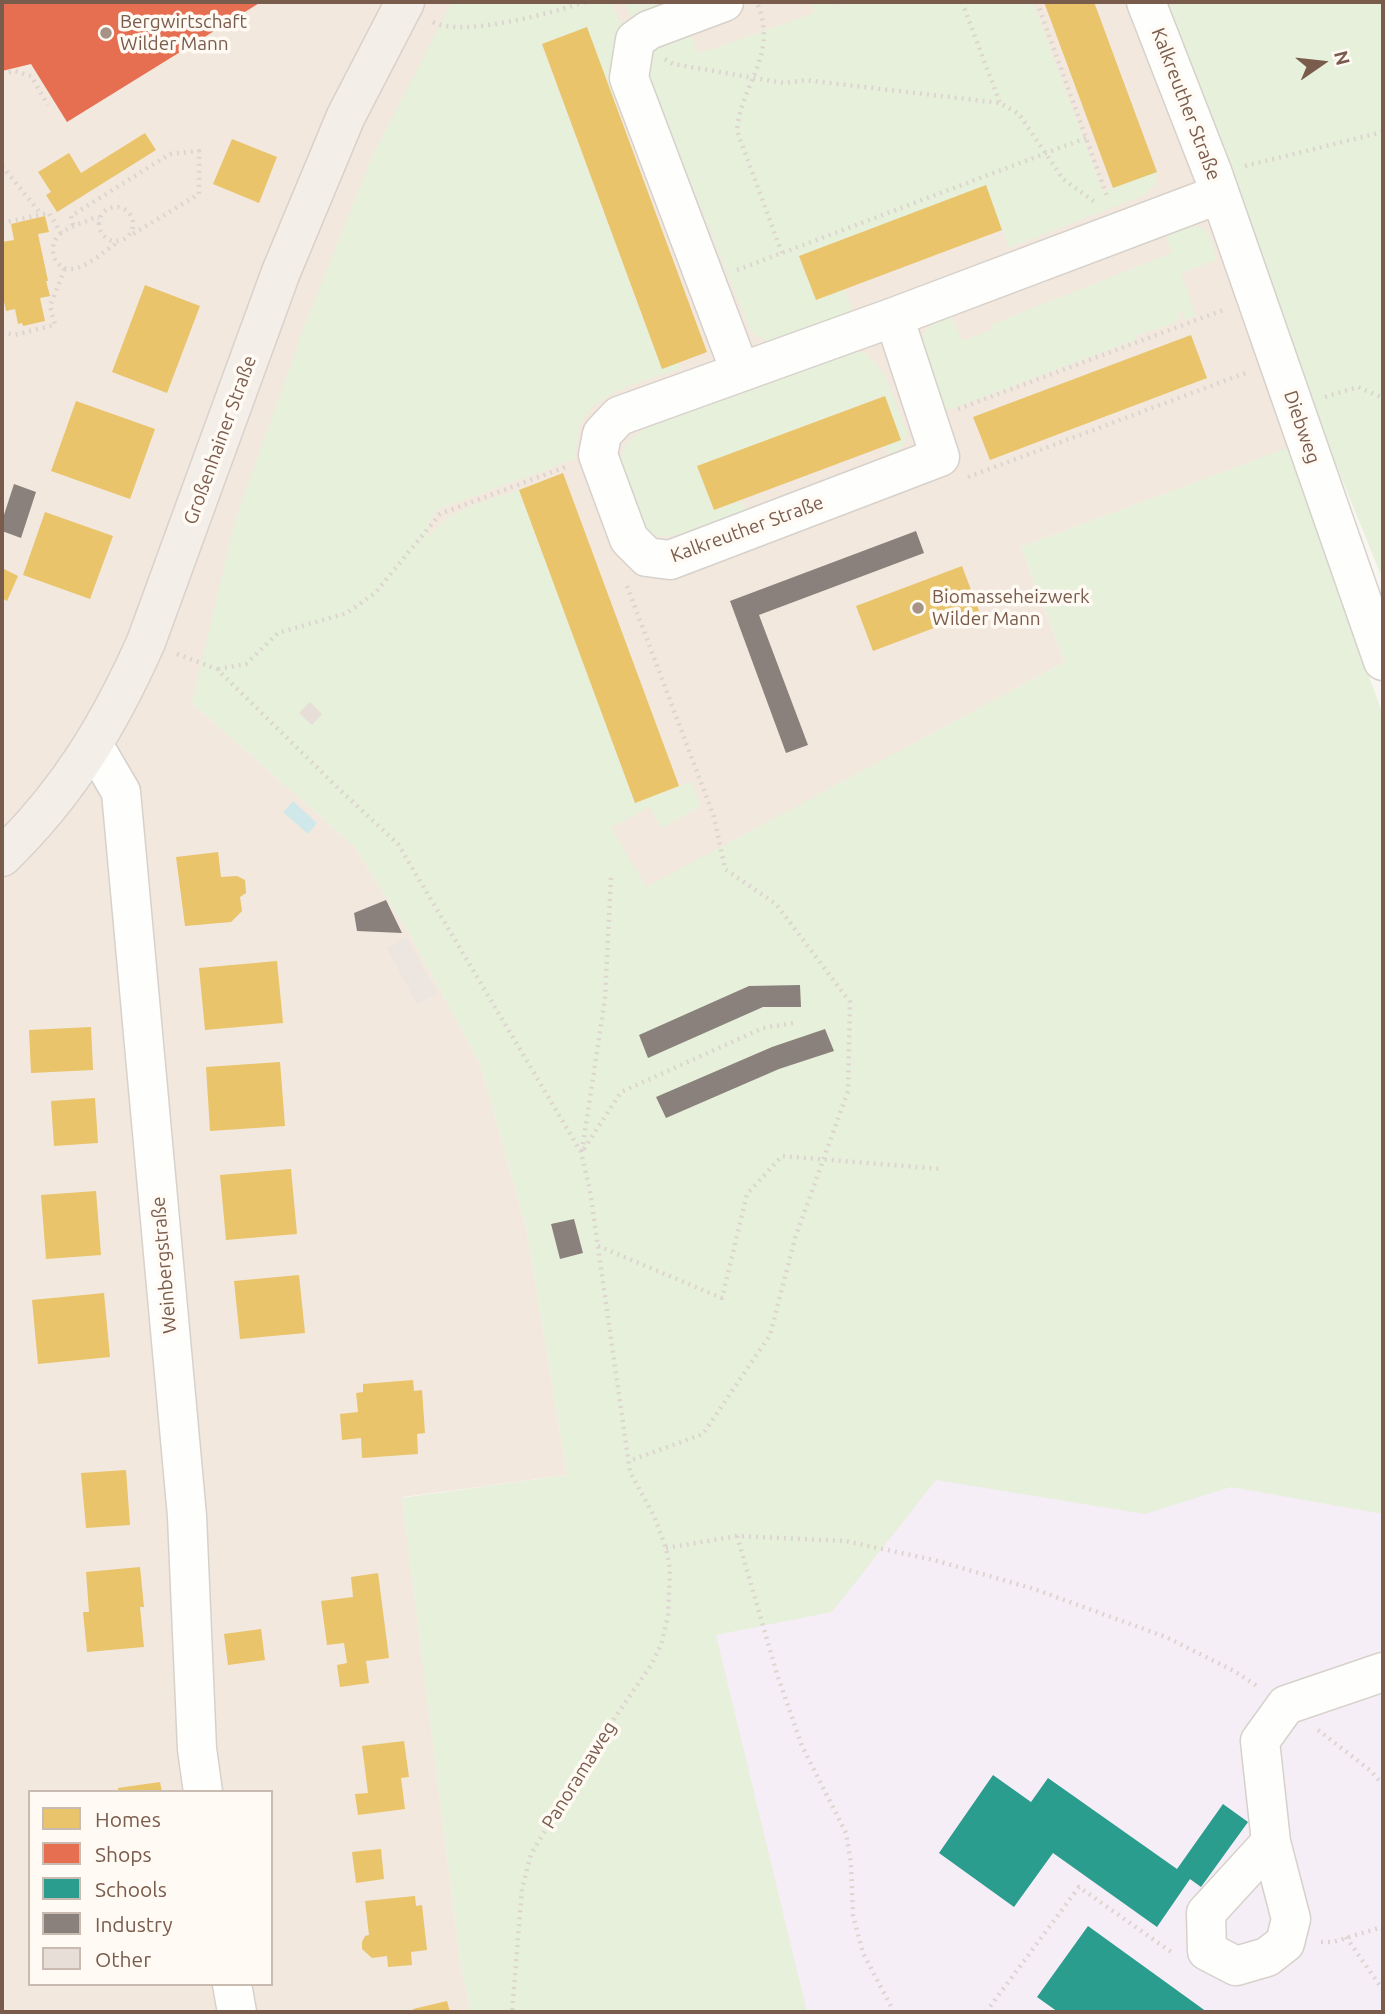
<!DOCTYPE html>
<html>
<head>
<meta charset="utf-8">
<style>
	body { margin:0 }
	#map { position:relative; width:1385px; height:2014px; overflow:hidden; background:#f9f5f0; font-family:Ubuntu,sans-serif }
	canvas { display:block }
	.frame { position:absolute; inset:0; border:4px solid #7a5c4d; pointer-events:none }
	.legend { position:absolute; left:28px; top:1790px; width:245px; height:196px; box-sizing:border-box; background:#fffaf3; border:2px solid #cabbb1; margin:0; padding:9px 12px; list-style:none; font-size:21px; color:#7a5c4d }
	.legend li { display:flex; align-items:center; gap:14px; height:35px }
	.legend b { width:35px; border:2px solid #cabbb1 }
	.north { position:absolute; left:1287px; top:28px; width:70px; height:70px; -webkit-text-stroke:5px #fffaf3; paint-order:stroke; rotate:76deg; font-size:19px; font-weight:700; line-height:28px; text-align:center; color:#7a5c4d }
	.north::after { content:''; display:block; margin:auto; width:24px; height:32px; background:#7a5c4d; clip-path:polygon(50% 0,100% 100%,50% 72%,0 100%) }
</style>
</head>
<body>
<div id="map">
<canvas width="1385" height="2014"></canvas>
<div class="frame"></div>
<ul class="legend">
<li><b style="height:19px;background:#e9c46a"></b>Homes</li>
<li><b style="height:19px;background:#e76f51"></b>Shops</li>
<li><b style="height:19px;background:#2a9d8f"></b>Schools</li>
<li><b style="height:19px;background:#8a817c"></b>Industry</li>
<li><b style="height:19px;background:#e6ded7"></b>Other</li>
</ul>
<div class="north">N</div>
</div>
<script>
const ctx = document.querySelector('canvas').getContext('2d');
ctx.lineJoin = 'round';
function fill(path, color) {
  ctx.fillStyle = color;
  ctx.fill(path, 'evenodd');
}
function stroke(path, color, width, dash) {
  ctx.strokeStyle = color;
  ctx.lineWidth = width;
  ctx.lineCap = dash ? 'butt' : 'round';
  ctx.setLineDash(dash || []);
  ctx.stroke(path);
}
function drawText(font, color, halo, rows, align = 'center') {
  ctx.font = font + ' Ubuntu,sans-serif';
  ctx.lineWidth = 7;
  ctx.setLineDash([]);
  ctx.textBaseline = 'middle';
  ctx.strokeStyle = halo;
  ctx.fillStyle = color;
  for (const [text, x, y, turn = 0] of rows) {
    ctx.save();
    ctx.translate(x, y);
    ctx.rotate((+turn || 0) * Math.PI / 180);
    ctx.textAlign = isNaN(turn) ? turn : align;
    if (halo) ctx.strokeText(text, 0, 0);
    ctx.fillText(text, 0, 0);
    ctx.restore();
  }
}
const residential = new Path2D(`
	M 2,2 L 1161,2 L 1324,435 L 1021,547 L 1065,662 L 646,888 L 429,538 L 428,510 L 192,703 L 354,846 L 408,931 L 480,1063 L 527,1230 L 567,1475 L 403,1497 L 461,1966 L 471,2012 L 2,2012 ZM 30,1792 L 271,1792 L 271,1984 L 30,1984 Z`);
const industrial = new Path2D(`
	M 406,937 L 437,993 L 417,1004 L 387,948 Z`);
const education = new Path2D(`
	M 567,1475 L 1383,1476 L 1383,2012 L 471,2012 L 461,1966 L 402,1498 Z`);
const green = new Path2D(`
	M 452,2 L 611,2 L 624,31 L 617,61 L 616,106 L 542,45 L 662,369 L 678,363 L 680,369 C 650,379 597,391 582,422 C 577,433 576,447 575,459 L 439,509 L 428,521 L 430,537 C 448,508 488,501 519,490 L 635,802 L 691,782 L 701,806 L 662,828 L 650,807 L 611,827 L 646,887 L 1065,662 L 1021,547 L 1287,448 L 1383,715 L 1383,1514 L 1231,1487 L 1145,1514 L 936,1480 L 832,1612 L 716,1635 L 807,2012 L 471,2012 L 461,1966 L 402,1498 L 567,1475 L 527,1230 L 480,1063 L 408,931 L 354,846 L 192,703 L 235,521 L 305,325 L 372,157 Z
	M 625,2 L 655,2 L 656,5 L 664,2 L 684,2 L 635,28 Z
	M 810,2 L 832,2 L 834,6 L 847,2 L 1033,2 L 1103,191 L 1157,172 L 1155,184 L 1144,195 L 1009,248 L 986,186 L 799,256 L 816,300 L 845,289 L 853,311 L 767,341 L 751,332 L 648,77 L 652,46 L 687,22 L 698,54 L 814,13 Z
	M 1161,2 L 1383,2 L 1383,580 L 1324,435 Z
	M 1187,226 C 1213,225 1211,240 1216,260 L 1181,273 L 1196,316 L 1185,320 L 1181,309 L 1178,322 L 1135,336 L 1135,340 L 941,413 L 920,347 C 924,327 934,322 951,315 L 962,341 L 991,330 L 990,325 L 1172,253 L 1165,234 Z
	M 851,351 L 866,353 L 884,373 L 907,432 C 907,446 900,449 889,455 L 886,446 L 901,440 L 884,396 L 698,466 L 714,510 L 742,500 L 746,510 C 726,517 669,545 652,534 C 637,524 626,476 620,458 L 628,441 L 644,429 L 671,417 Z`);
const water = new Path2D(`
	M 293,801 L 317,823 L 308,834 L 283,812 Z`);
const homes = new Path2D(`
	M 1044,2 L 1094,2 L 1157,172 L 1113,188 Z
	M 587,27 L 707,352 L 662,369 L 542,44 Z
	M 145,133 L 156,150 L 57,212 L 46,195 L 51,192 L 38,172 L 69,153 L 81,173 Z
	M 232,139 L 277,157 L 259,203 L 213,184 Z
	M 986,185 L 1002,230 L 816,300 L 799,256 Z
	M 45,216 L 49,232 L 38,234 L 48,281 L 46,281 L 50,296 L 40,298 L 45,321 L 23,326 L 22,323 L 18,324 L 15,309 L 6,311 L 2,292 L 2,242 L 14,240 L 11,224 Z
	M 145,285 L 200,306 L 167,393 L 112,372 Z
	M 1191,335 L 1207,378 L 990,460 L 973,417 Z
	M 885,396 L 901,440 L 714,510 L 697,466 Z
	M 76,401 L 155,429 L 130,499 L 51,471 Z
	M 563,473 L 679,786 L 635,803 L 519,490 Z
	M 45,512 L 113,536 L 90,599 L 23,575 Z
	M 962,566 L 979,611 L 873,651 L 856,606 Z
	M 2,568 L 18,576 L 7,601 L 2,598 Z
	M 218,852 L 221,877 L 237,876 L 245,880 L 246,893 L 240,897 L 242,911 L 231,922 L 185,926 L 176,857 Z
	M 277,961 L 283,1023 L 205,1030 L 199,968 Z
	M 91,1027 L 93,1070 L 31,1073 L 29,1030 Z
	M 280,1062 L 285,1126 L 210,1131 L 206,1067 Z
	M 95,1098 L 98,1143 L 54,1146 L 51,1101 Z
	M 291,1169 L 297,1234 L 226,1240 L 220,1175 Z
	M 96,1191 L 101,1255 L 46,1259 L 41,1195 Z
	M 299,1275 L 305,1333 L 240,1339 L 234,1281 Z
	M 104,1293 L 110,1357 L 38,1364 L 32,1300 Z
	M 413,1380 L 414,1391 L 422,1390 L 425,1433 L 417,1434 L 418,1454 L 362,1458 L 361,1438 L 342,1440 L 340,1414 L 358,1412 L 356,1393 L 363,1392 L 363,1384 Z
	M 126,1470 L 130,1525 L 86,1528 L 81,1473 Z
	M 140,1567 L 144,1607 L 140,1607 L 144,1647 L 87,1652 L 83,1612 L 89,1612 L 86,1572 Z
	M 378,1573 L 389,1658 L 366,1661 L 369,1683 L 340,1687 L 337,1665 L 347,1663 L 344,1643 L 327,1645 L 321,1601 L 353,1597 L 351,1577 Z
	M 261,1629 L 265,1660 L 228,1665 L 224,1634 Z
	M 404,1741 L 409,1777 L 401,1778 L 405,1809 L 358,1815 L 355,1794 L 368,1793 L 362,1746 Z
	M 160,1782 L 162,1792 L 118,1792 L 118,1788 Z
	M 381,1849 L 384,1879 L 356,1883 L 352,1852 Z
	M 415,1896 L 416,1906 L 422,1905 L 427,1950 L 411,1952 L 412,1965 L 388,1967 L 387,1956 L 372,1958 L 362,1949 L 362,1942 L 365,1936 L 369,1935 L 365,1901 Z
	M 447,2001 L 450,2012 L 414,2012 L 413,2009 Z`);
const shops = new Path2D(`
	M 2,2 L 261,2 L 67,122 L 31,64 L 2,71 Z`);
const schools = new Path2D(`
	M 993,1775 L 1031,1802 L 1048,1778 L 1177,1869 L 1223,1804 L 1248,1822 L 1201,1887 L 1190,1879 L 1157,1927 L 1053,1853 L 1014,1907 L 939,1853 Z
	M 1088,1926 L 1207,2012 L 1058,2012 L 1037,1997 Z`);
const industry = new Path2D(`
	M 14,484 L 36,492 L 21,538 L 2,531 L 2,521 Z
	M 916,531 L 924,553 L 759,615 L 808,745 L 786,753 L 730,601 Z
	M 386,900 L 402,933 L 357,931 L 354,913 Z
	M 800,985 L 801,1007 L 763,1007 L 648,1058 L 639,1035 L 749,986 Z
	M 825,1029 L 834,1051 L 779,1069 L 666,1118 L 656,1097 L 772,1047 Z
	M 574,1219 L 583,1253 L 560,1259 L 551,1224 Z`);
const building = new Path2D(`
	M 310,702 L 322,714 L 312,725 L 299,713 Z`);
const path = new Path2D(`
	M 962,2 L 1000,103
	M 1037,2 L 1108,199
	M 758,5 C 778,57 740,85 737,131 L 782,253
	M 433,22 C 464,38 553,12 586,2
	M 665,59 L 673,64 L 784,83 L 805,80 L 1000,103 L 1019,114 L 1063,179 L 1096,203
	M 2,74 L 15,71 L 31,76 L 48,105
	M 2,166 L 41,214
	M 1245,166 L 1383,132
	M99 224a17 17 0 1 1 34 0a17 17 0 1 1-34 0Z
	M 2,223 L 49,213 L 61,233 C 72,225 84,223 95,217 L 99,218
	M 73,225 L 71,216 L 170,154 L 199,151 L 199,194 L 133,234 L 130,233
	M 61,233 C 45,245 54,275 77,268 C 90,264 104,252 115,244 L 116,242
	M 737,270 L 1086,138
	M 2,332 L 14,335 L 55,325 L 50,306 L 65,268
	M 1325,397 L 1358,387 L 1383,398
	M 958,409 L 1226,309
	M 968,477 L 1248,372
	M 627,586 L 714,817 L 725,869 L 776,904 L 850,1002 L 848,1091 L 795,1238 L 770,1335 L 703,1434 L 629,1461
	M 177,654 L 217,669 L 341,791 L 398,844 L 581,1152 L 590,1191 L 630,1472 L 654,1516 L 666,1548 L 670,1569 L 668,1616 L 661,1645 L 651,1665 L 601,1738 L 531,1854 L 522,1889 L 512,2012
	M 218,669 L 246,664 L 278,633 L 347,613 L 375,593 L 440,514 L 568,466
	M 584,1149 L 621,1092 L 763,1028 L 794,1023
	M 582,1151 L 605,999 L 611,877
	M 598,1246 L 722,1298 L 747,1194 L 782,1156 L 941,1169
	M 737,1536 L 777,1674 L 802,1746 L 846,1833 L 851,1864 L 853,1915 L 863,1953 L 894,2012
	M 666,1548 L 737,1536 L 845,1541 L 934,1560 L 1034,1589 L 1166,1637 L 1234,1671 L 1257,1686
	M 1318,1730 L 1371,1771 L 1383,1785
	M 1346,1937 L 1383,1990
	M 1321,1942 L 1333,1942 L 1379,1928 L 1383,1930
	M 986,2012 L 1079,1887 L 1174,1954`);
const minor = new Path2D(`
	M 724,2 L 649,30 L 635,40 L 629,78 L 740,371
	M 1146,2 L 1213,174 L 1383,661
	M 894,317 L 940,457 L 670,560 L 647,557 L 629,539 L 598,455 L 602,434 L 619,416 L 894,317 L 1220,194
	M 94,746 L 121,792 L 187,1516 L 197,1749 L 203,1792
	M 1271,1842 L 1206,1913 L 1207,1951 L 1236,1966 L 1267,1957 L 1285,1943 L 1291,1919 L 1271,1842 L 1260,1741 L 1286,1705 L 1383,1672
	M 232,1984 L 237,2012`);
const major = new Path2D(`
	M 2,857 C 68,793 109,725 146,642 L 281,272 L 346,116 L 405,2`);
const markers = [
	[106,33,7,"#a69286"],
	[918,608,7,"#a69286"]
];
const poiNames = [
	["Bergwirtschaft",120,22],
	["Wilder Mann",120,44],
	["Biomasseheizwerk",932,597],
	["Wilder Mann",932,619]
];
const streetNames = [
	["Kalkreuther Straße",1186,104,69],
	["Diebweg",1302,427,71],
	["Großenhainer Straße",220,440,-70],
	["Kalkreuther Straße",747,529,-20],
	["Weinbergstraße",164,1265,-95],
	["Panoramaweg",579,1775,-58]
];
fill(residential, '#f2e8de');
fill(industrial, '#ede5e0');
fill(education, '#f6eef6');
fill(green, '#e7f0db');
fill(water, '#d0e8ea');
fill(homes, '#e9c46a');
fill(shops, '#e76f51');
fill(schools, '#2a9d8f');
fill(industry, '#8a817c');
fill(building, '#e6ded7');
stroke(minor, '#d7d1cb', 41);
stroke(major, '#dad1cc', 41);
stroke(path, '#dcd5d0', 4.5, [2, 5]);
stroke(minor, '#fefefd', 38);
stroke(major, '#f3eee8', 38);
for (const [x, y, r, color] of markers) {
  const dot = new Path2D();
  dot.arc(x, y, r, 0, 2 * Math.PI);
  ctx.fillStyle = color;
  ctx.fill(dot);
  stroke(dot, '#fffaf3', 2.5);
}
drawText('19px', '#7a5c4d', '#fffaf3', poiNames, 'left');
drawText('19px', '#7a5c4d', '#fffaf3', streetNames);
</script>
</body>
</html>
